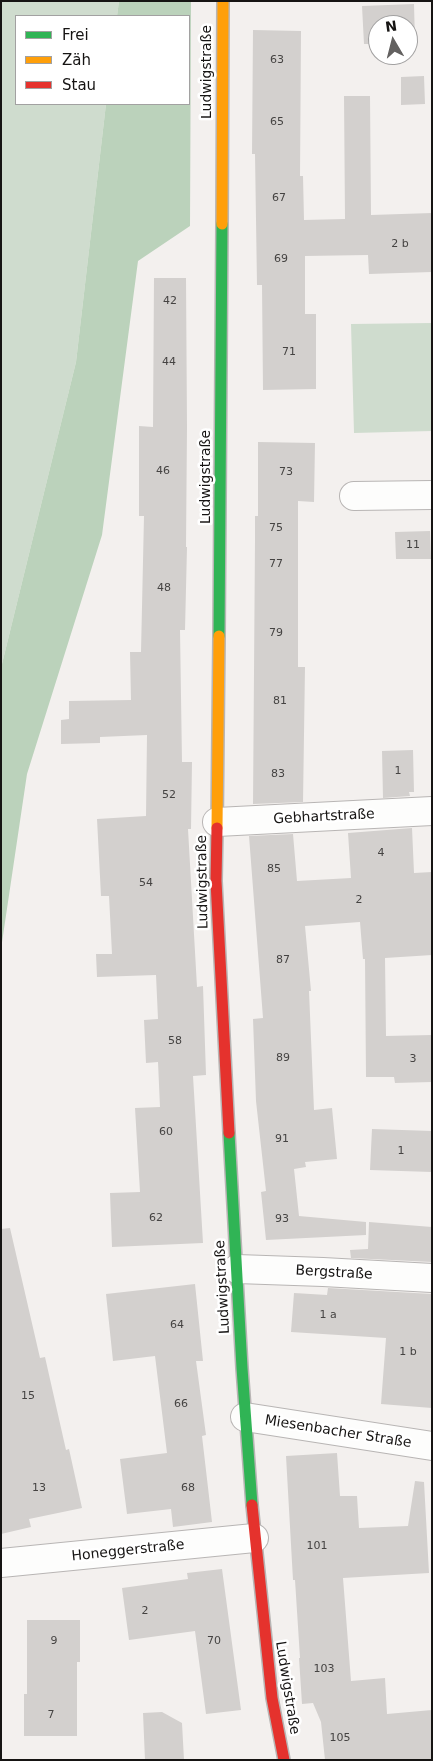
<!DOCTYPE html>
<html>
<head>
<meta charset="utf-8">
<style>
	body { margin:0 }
	#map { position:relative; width:433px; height:1761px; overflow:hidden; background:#f3f0ee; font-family:"DejaVu Sans",sans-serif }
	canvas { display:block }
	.frame { position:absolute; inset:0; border:2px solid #161413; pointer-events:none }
	.legend { position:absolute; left:15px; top:15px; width:175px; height:90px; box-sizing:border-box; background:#fff; border:1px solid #a2a1a1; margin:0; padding:6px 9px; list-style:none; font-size:15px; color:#161413 }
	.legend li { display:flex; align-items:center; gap:10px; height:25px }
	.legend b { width:25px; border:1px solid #a2a1a1 }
	.north { position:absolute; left:368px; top:15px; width:50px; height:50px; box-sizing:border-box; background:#fff; border:1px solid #a2a1a1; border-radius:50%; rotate:352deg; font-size:14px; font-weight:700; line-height:20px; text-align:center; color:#161413 }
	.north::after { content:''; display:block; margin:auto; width:18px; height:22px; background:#636160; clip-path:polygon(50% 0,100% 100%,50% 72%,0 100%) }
</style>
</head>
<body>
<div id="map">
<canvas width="433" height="1761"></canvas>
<div class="frame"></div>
<ul class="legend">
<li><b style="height:6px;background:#30b455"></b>Frei</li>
<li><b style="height:6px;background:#ff9f0a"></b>Zäh</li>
<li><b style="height:6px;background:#e5322d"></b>Stau</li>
</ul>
<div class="north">N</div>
</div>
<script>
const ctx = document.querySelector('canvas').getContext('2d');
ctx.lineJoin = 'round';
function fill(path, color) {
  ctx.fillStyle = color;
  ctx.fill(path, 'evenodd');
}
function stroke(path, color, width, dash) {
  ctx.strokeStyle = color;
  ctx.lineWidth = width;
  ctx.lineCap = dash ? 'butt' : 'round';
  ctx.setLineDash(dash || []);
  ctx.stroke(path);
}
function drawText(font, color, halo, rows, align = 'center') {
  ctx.font = font + ' "DejaVu Sans",sans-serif';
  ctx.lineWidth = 5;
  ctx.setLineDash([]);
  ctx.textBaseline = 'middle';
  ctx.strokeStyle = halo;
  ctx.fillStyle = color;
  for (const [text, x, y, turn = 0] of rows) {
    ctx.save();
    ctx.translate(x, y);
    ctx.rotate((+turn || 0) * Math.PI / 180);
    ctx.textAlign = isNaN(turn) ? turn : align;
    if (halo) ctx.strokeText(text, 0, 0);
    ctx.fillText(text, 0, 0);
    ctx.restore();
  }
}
const green = new Path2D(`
	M 1,1 L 119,1 L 117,16 L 16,16 L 16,104 L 106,104 L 76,362 L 1,668 Z
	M 432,323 L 432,431 L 354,433 L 351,324 Z`);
const forest = new Path2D(`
	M 119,1 L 191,1 L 190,226 L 138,261 L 102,535 L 27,774 L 1,949 L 1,668 L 76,362 L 106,104 L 189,104 L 189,16 L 117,16 Z`);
const building = new Path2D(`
	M 414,4 L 415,42 L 408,43 L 408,25 L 378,25 L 378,44 L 364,44 L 362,6 Z
	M 253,30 L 301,31 L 300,176 L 303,176 L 304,220 L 345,219 L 344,96 L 370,96 L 371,215 L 432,213 L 432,272 L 369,274 L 368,255 L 305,256 L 305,314 L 316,314 L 316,389 L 263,390 L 262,285 L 257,285 L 255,154 L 252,154 Z
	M 424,76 L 425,104 L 401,105 L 401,77 Z
	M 154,278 L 186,278 L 187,427 L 186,547 L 187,547 L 185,630 L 180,630 L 182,762 L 192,762 L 191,829 L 188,829 L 197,987 L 203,986 L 206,1075 L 193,1076 L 203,1243 L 112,1247 L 110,1193 L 140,1192 L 135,1108 L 160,1107 L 158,1062 L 146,1063 L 144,1020 L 158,1019 L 156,975 L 97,977 L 96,954 L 112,954 L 109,896 L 101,896 L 97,819 L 146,816 L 147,735 L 100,737 L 100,743 L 61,744 L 61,720 L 69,719 L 69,701 L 131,700 L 130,652 L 141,652 L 144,516 L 139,516 L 139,426 L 153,427 Z
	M 258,442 L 315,443 L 314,502 L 298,501 L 298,667 L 305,667 L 303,802 L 253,804 L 255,540 L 255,516 L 258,516 Z
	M 430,531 L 431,559 L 396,559 L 395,532 Z
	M 413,750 L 414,792 L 409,792 L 410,796 L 383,798 L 382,751 Z
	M 412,828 L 414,873 L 432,872 L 432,955 L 385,958 L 386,1036 L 432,1035 L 432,1082 L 395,1083 L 394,1077 L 366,1077 L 365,959 L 363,959 L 360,922 L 305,926 L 311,991 L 309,991 L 314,1110 L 332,1108 L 337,1159 L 305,1162 L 306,1167 L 294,1169 L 299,1216 L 366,1222 L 366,1235 L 266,1240 L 261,1192 L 266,1191 L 256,1101 L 253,1019 L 263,1018 L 249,836 L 293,834 L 297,881 L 351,878 L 348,833 Z
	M 372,1129 L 432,1131 L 432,1172 L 370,1170 Z
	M 369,1222 L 432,1227 L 432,1262 L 351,1258 L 350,1250 L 368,1249 Z
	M 10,1228 L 40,1358 L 45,1357 L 66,1450 L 69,1449 L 82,1508 L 29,1519 L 31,1527 L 1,1534 L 1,1229 Z
	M 195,1284 L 203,1361 L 196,1361 L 206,1435 L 202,1436 L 212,1522 L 173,1527 L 171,1509 L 127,1514 L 120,1459 L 167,1453 L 155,1356 L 113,1361 L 106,1294 Z
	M 328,1288 L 432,1294 L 432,1408 L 381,1404 L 386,1338 L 291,1332 L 294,1293 L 327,1295 Z
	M 337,1453 L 340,1496 L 357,1496 L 359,1528 L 408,1526 L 415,1481 L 424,1482 L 429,1573 L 343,1578 L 351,1681 L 385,1678 L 387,1714 L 432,1710 L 432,1760 L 325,1760 L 321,1722 L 313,1703 L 302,1704 L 299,1658 L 300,1658 L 295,1580 L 293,1580 L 286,1456 Z
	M 222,1569 L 241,1710 L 206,1714 L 195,1631 L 129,1640 L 122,1588 L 188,1579 L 187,1573 Z
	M 27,1620 L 80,1620 L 80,1662 L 77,1662 L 77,1736 L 24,1736 L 24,1694 L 27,1694 Z
	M 162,1712 L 182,1723 L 184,1760 L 145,1760 L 143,1713 Z`);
const street = new Path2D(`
	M 354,496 L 432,495
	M 217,822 L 432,811
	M 237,1269 L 323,1272 L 432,1278
	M 245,1417 L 432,1446
	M 1,1563 L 254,1538`);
const fast = new Path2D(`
	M 219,636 L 222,224
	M 229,1133 L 242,1368 L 252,1505`);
const slow = new Path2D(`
	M 222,224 L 223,1
	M 217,828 L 219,636`);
const jam = new Path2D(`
	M 217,828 L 216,881 L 229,1133
	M 252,1505 L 272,1698 L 284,1760`);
const numberNames = [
	["63",277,60],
	["65",277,122],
	["67",279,198],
	["2 b",400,244],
	["69",281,259],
	["42",170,301],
	["71",289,352],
	["44",169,362],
	["46",163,471],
	["73",286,472],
	["75",276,528],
	["11",413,545],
	["77",276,564],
	["48",164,588],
	["79",276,633],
	["81",280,701],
	["1",398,771],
	["83",278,774],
	["52",169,795],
	["4",381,853],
	["85",274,869],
	["54",146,883],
	["2",359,900],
	["87",283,960],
	["58",175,1041],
	["89",283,1058],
	["3",413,1059],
	["60",166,1132],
	["91",282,1139],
	["1",401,1151],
	["62",156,1218],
	["93",282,1219],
	["1 a",328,1315],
	["64",177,1325],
	["1 b",408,1352],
	["15",28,1396],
	["66",181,1404],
	["13",39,1488],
	["68",188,1488],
	["101",317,1546],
	["2",145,1611],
	["9",54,1641],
	["70",214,1641],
	["103",324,1669],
	["7",51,1715],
	["105",340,1738]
];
const streetNames = [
	["Ludwigstraße",207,72,-90],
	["Ludwigstraße",206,477,-90],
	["Gebhartstraße",324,817,-3],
	["Ludwigstraße",203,882,-91],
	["Bergstraße",334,1273,3],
	["Ludwigstraße",223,1287,-93],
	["Miesenbacher Straße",338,1432,9],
	["Honeggerstraße",128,1551,-6],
	["Ludwigstraße",287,1688,81]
];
fill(green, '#cfdcce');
fill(forest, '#bbd2bb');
fill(building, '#d3d0ce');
stroke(street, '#b8b5b4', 30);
stroke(fast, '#b8b5b4', 14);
stroke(slow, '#b8b5b4', 14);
stroke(jam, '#b8b5b4', 14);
stroke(street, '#fdfdfc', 28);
stroke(fast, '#30b455', 11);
stroke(slow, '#ff9f0a', 11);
stroke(jam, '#e5322d', 11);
drawText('11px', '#454342', null, numberNames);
drawText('14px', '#161413', '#fff', streetNames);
</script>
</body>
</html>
